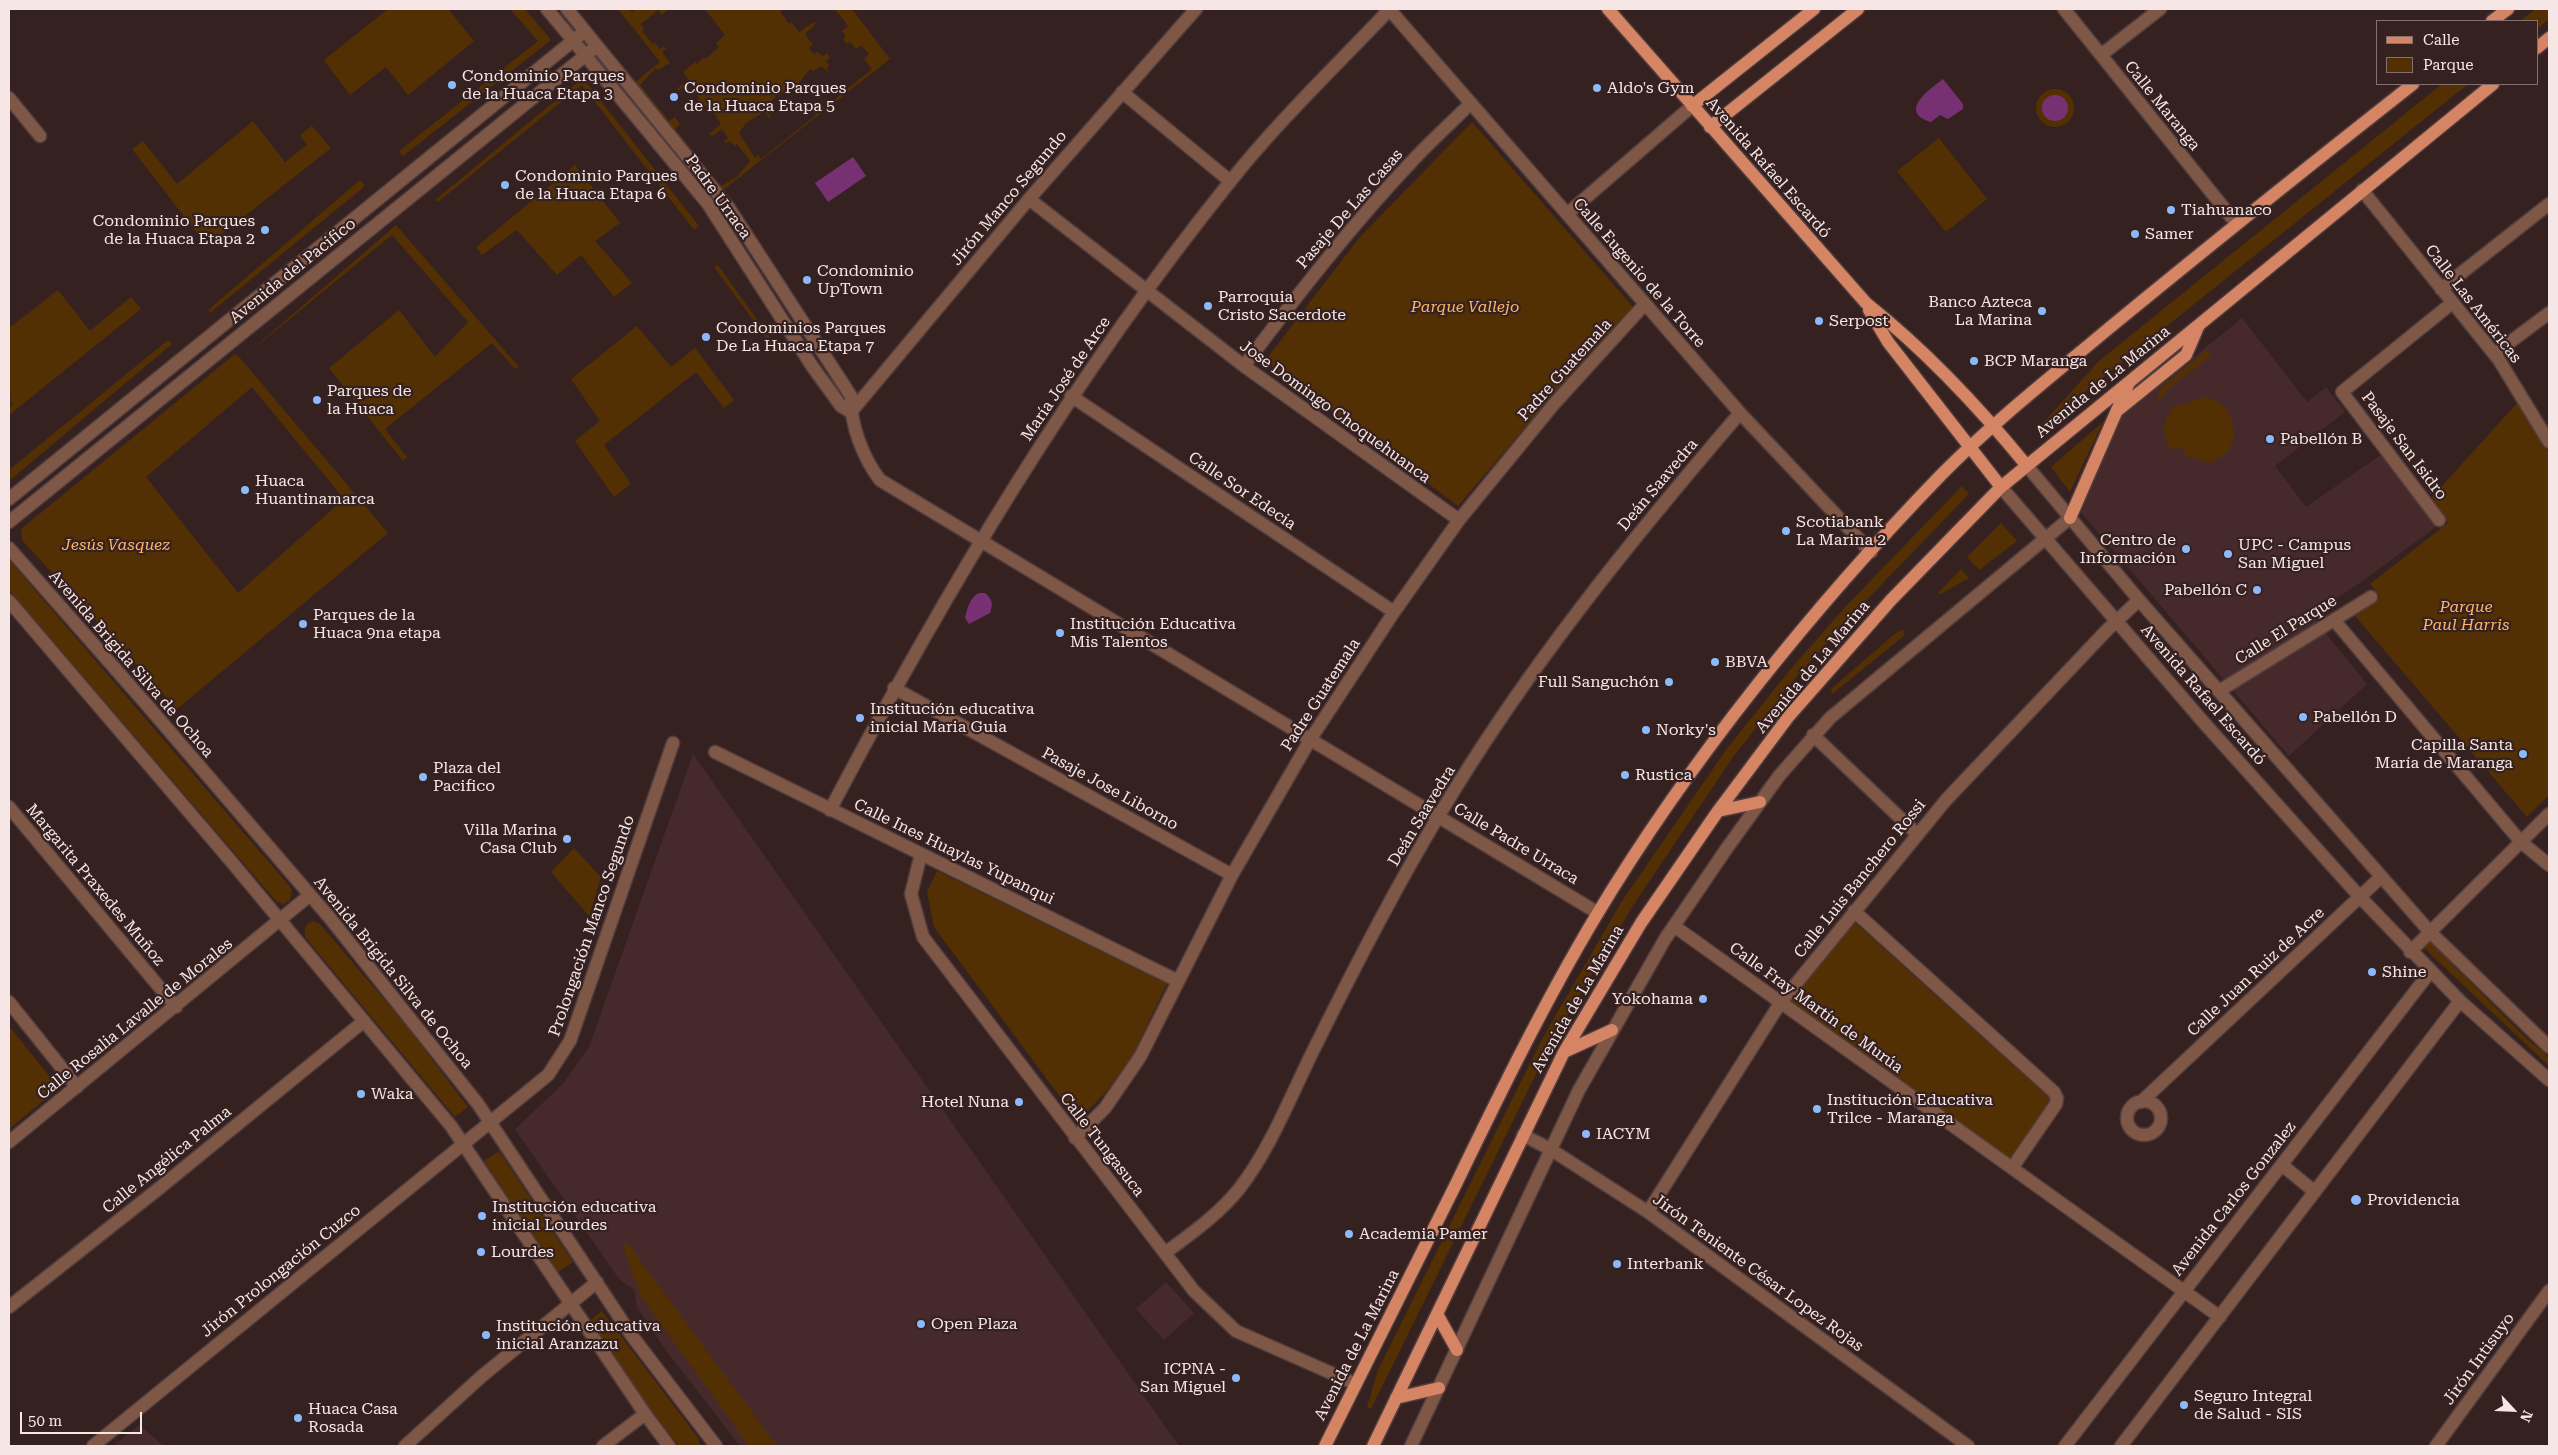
<!DOCTYPE html>
<html>
<head>
<meta charset="utf-8">
<style>
	body { margin:0 }
	#map { position:relative; width:2558px; height:1455px; overflow:hidden; background:#362121; font-family:"Roboto Serif",serif }
	canvas { display:block }
	.frame { position:absolute; inset:0; border:10px solid #f6e6e6; pointer-events:none }
	.legend { position:absolute; left:2376px; top:20px; width:162px; height:65px; box-sizing:border-box; background:#362121; border:1px solid #837070; margin:0; padding:6px 9px; list-style:none; font-size:15px; color:#f6e6e6 }
	.legend li { display:flex; align-items:center; gap:10px; height:25px }
	.legend b { width:25px; border:1px solid #837070 }
	.north { position:absolute; left:2488px; top:1385px; width:50px; height:50px; -webkit-text-stroke:4px #362121; paint-order:stroke; rotate:115deg; font-size:14px; font-weight:700; line-height:20px; text-align:center; color:#f6e6e6 }
	.north::after { content:''; display:block; margin:auto; width:18px; height:22px; background:#f6e6e6; clip-path:polygon(50% 0,100% 100%,50% 72%,0 100%) }
	.scale { position:absolute; left:20px; top:1412px; width:122px; height:22px; box-sizing:border-box; border:2px solid #f6e6e6; border-top:0; padding-left:6px; font-size:15px; line-height:18px; white-space:nowrap; color:#f6e6e6; -webkit-text-stroke:4px #362121; paint-order:stroke }
</style>
</head>
<body>
<div id="map">
<canvas width="2558" height="1455"></canvas>
<div class="frame"></div>
<ul class="legend">
<li><b style="height:6px;background:#d58464"></b>Calle</li>
<li><b style="height:14px;background:#533003"></b>Parque</li>
</ul>
<div class="north">N</div>
<div class="scale">50 m</div>
</div>
<script>
const ctx = document.querySelector('canvas').getContext('2d');
ctx.lineJoin = 'round';
function fill(path, color) {
  ctx.fillStyle = color;
  ctx.fill(path, 'evenodd');
}
function stroke(path, color, width, dash) {
  ctx.strokeStyle = color;
  ctx.lineWidth = width;
  ctx.lineCap = dash ? 'butt' : 'round';
  ctx.setLineDash(dash || []);
  ctx.stroke(path);
}
function drawText(font, color, halo, rows, align = 'center') {
  ctx.font = font + ' "Roboto Serif",serif';
  ctx.lineWidth = 4.5;
  ctx.setLineDash([]);
  ctx.textBaseline = 'middle';
  ctx.strokeStyle = halo;
  ctx.fillStyle = color;
  for (const [text, x, y, turn = 0] of rows) {
    ctx.save();
    ctx.translate(x, y);
    ctx.rotate((+turn || 0) * Math.PI / 180);
    ctx.textAlign = isNaN(turn) ? turn : align;
    if (halo) ctx.strokeText(text, 0, 0);
    ctx.fillText(text, 0, 0);
    ctx.restore();
  }
}
const built = new Path2D(`
	M 2242,318 L 2307,402 L 2326,387 L 2345,412 L 2275,466 L 2306,507 L 2382,454 L 2436,527 L 2361,582 L 2311,615 L 2367,684 L 2289,756 L 2080,511 L 2120,417 Z
	M 693,754 L 1179,1446 L 740,1446 L 665,1349 L 637,1307 L 634,1290 L 619,1279 L 515,1129 L 562,1085 L 589,1047 Z
	M 1166,1282 L 1194,1313 L 1164,1340 L 1136,1309 Z
	M 139,1425 L 164,1446 L 113,1446 Z`);
const green = new Path2D(`
	M 388,9 L 448,9 L 474,41 L 408,95 L 386,67 L 350,95 L 324,60 Z
	M 510,9 L 525,9 L 551,40 L 403,156 L 399,151 L 538,41 Z
	M 618,9 L 628,9 L 632,12 L 636,9 L 668,9 L 662,15 L 658,10 L 641,24 L 644,29 L 642,31 L 653,44 L 655,43 L 660,49 L 664,46 L 666,49 L 662,52 L 670,63 L 658,70 L 656,68 L 640,85 L 669,121 L 675,117 L 680,124 L 675,129 L 721,186 L 737,177 L 750,161 L 737,144 L 735,146 L 730,141 L 726,143 L 724,141 L 728,138 L 722,129 L 712,136 L 709,134 L 721,124 L 712,110 L 705,106 L 702,108 L 696,102 L 699,99 L 693,83 L 689,82 L 678,91 L 677,89 L 688,79 L 683,72 L 695,62 L 697,64 L 704,57 L 706,59 L 719,47 L 716,43 L 725,35 L 705,9 L 783,9 L 780,12 L 789,24 L 791,22 L 799,32 L 814,22 L 816,24 L 805,34 L 813,45 L 809,48 L 814,54 L 817,52 L 823,56 L 827,53 L 830,58 L 826,61 L 829,66 L 827,68 L 828,73 L 822,66 L 813,71 L 810,69 L 798,84 L 804,91 L 798,93 L 793,86 L 779,95 L 778,94 L 769,104 L 772,109 L 768,113 L 771,117 L 769,118 L 764,112 L 746,123 L 739,133 L 755,158 L 758,155 L 761,159 L 816,115 L 809,106 L 812,103 L 814,106 L 819,103 L 824,108 L 872,69 L 864,59 L 869,54 L 861,45 L 856,49 L 850,42 L 846,44 L 843,39 L 846,37 L 842,31 L 848,26 L 835,9 L 852,9 L 890,59 L 718,194 L 630,86 L 660,62 Z
	M 2536,9 L 2549,9 L 2549,19 L 2537,29 L 2537,21 L 2520,21 Z
	M 583,78 L 699,226 L 694,230 L 582,85 L 438,202 L 435,200 Z
	M 2442,84 L 2468,84 L 2035,432 L 2099,361 Z
	M2036 108a19 19 0 1 1 38 0a19 19 0 1 1-38 0Z
	M 253,121 L 285,162 L 307,145 L 300,135 L 312,126 L 331,148 L 207,246 L 132,149 L 143,141 L 177,184 Z
	M 1472,122 L 1634,308 L 1545,404 L 1458,506 L 1265,361 L 1359,238 Z
	M 1939,138 L 1987,199 L 1946,232 L 1897,171 Z
	M 575,165 L 620,223 L 595,241 L 632,283 L 614,297 L 581,255 L 557,275 L 517,230 L 482,255 L 476,247 Z
	M 360,180 L 365,186 L 210,313 L 208,310 Z
	M 396,225 L 519,367 L 515,369 L 492,343 L 385,429 L 407,457 L 403,461 L 329,368 L 399,310 L 435,357 L 468,322 L 392,235 L 241,359 L 388,533 L 177,709 L 22,540 L 21,529 L 235,354 L 241,359 ZM 252,387 L 344,499 L 238,593 L 146,477 Z
	M 718,265 L 780,352 L 778,354 L 714,267 Z
	M 58,290 L 90,331 L 131,297 L 141,309 L 9,415 L 9,407 L 12,406 L 9,385 L 9,328 Z
	M 637,326 L 671,367 L 695,348 L 734,400 L 724,408 L 696,372 L 604,445 L 631,484 L 614,497 L 575,441 L 600,421 L 571,379 Z
	M 168,340 L 172,344 L 9,481 L 9,470 Z
	M 2207,350 L 2211,356 L 2168,389 L 2156,405 L 2160,389 Z
	M 2203,397 C 2223,399 2232,414 2234,432 C 2234,447 2222,460 2208,463 L 2207,461 L 2199,463 L 2198,457 L 2188,457 L 2181,448 L 2171,449 C 2159,434 2164,417 2176,404 L 2180,406 Z
	M 2519,401 L 2549,453 L 2549,795 L 2527,817 L 2355,616 L 2380,597 L 2370,584 L 2448,523 L 2432,497 Z
	M 2103,422 L 2070,492 L 2051,467 Z
	M 1962,486 L 1969,494 L 1855,612 L 1797,676 L 1733,757 L 1632,907 L 1552,1042 L 1371,1409 L 1367,1407 L 1378,1370 L 1542,1039 L 1622,901 L 1726,750 L 1789,671 L 1846,606 Z
	M 2001,523 L 2017,541 L 1979,570 L 1967,557 Z
	M 9,560 L 292,889 L 290,901 L 283,904 L 276,901 L 9,590 Z
	M 1961,569 L 1969,578 L 1939,595 L 1938,593 Z
	M 1903,630 L 1905,635 L 1832,694 L 1831,689 L 1897,632 Z
	M 574,848 L 601,877 L 589,916 L 551,872 Z
	M 937,871 L 1167,984 L 1131,1058 L 1106,1092 L 1078,1121 L 934,927 L 927,892 Z
	M 313,921 L 320,924 L 405,1024 L 468,1107 L 455,1117 L 305,937 C 304,928 305,924 313,921 Z
	M 1854,922 L 2052,1100 L 2009,1160 L 1789,1002 Z
	M 2429,941 L 2528,1040 L 2549,1057 L 2549,1066 L 2424,948 Z
	M 9,1026 L 59,1088 L 9,1129 L 9,1025 Z
	M 499,1151 L 573,1262 L 558,1272 L 484,1161 Z
	M 625,1240 L 777,1446 L 749,1446 L 640,1295 L 624,1249 Z
	M 602,1311 L 699,1439 L 700,1446 L 679,1446 L 648,1406 L 591,1320 Z`);
const water = new Path2D(`
	M 1943,79 L 1963,104 L 1963,109 L 1948,119 L 1940,115 L 1931,122 C 1897,112 1930,89 1943,79 Z
	M2042 108a13 13 0 1 1 26 0a13 13 0 1 1-26 0Z
	M 853,157 L 866,176 L 828,202 L 815,183 Z
	M 979,593 L 985,593 C 993,600 993,604 990,613 L 969,624 L 965,618 C 967,609 970,597 979,593 Z`);
const minor = new Path2D(`
	M 547,9 L 708,204 L 812,366 L 841,406 L 851,412
	M 567,9 L 729,208 L 851,396 C 850,424 863,458 880,480 L 1598,913
	M 1389,9 L 1740,413 L 1871,552
	M 2064,9 L 2236,223
	M 2101,55 L 2160,9
	M 1122,92 L 1230,181
	M 9,98 L 40,136
	M 2362,190 L 2499,360 L 2549,442
	M 1029,199 L 1244,366 L 1459,520
	M 1567,214 L 1692,106
	M 2441,289 L 2549,204
	M 2494,354 L 2549,313
	M 1244,366 C 1298,294 1354,222 1416,157 C 1434,138 1453,121 1471,103
	M 1071,396 L 1394,612
	M 851,412 L 1029,199 L 1196,9
	M 2027,466 L 2139,600 L 2430,932 L 2549,1047
	M 2001,487 L 2205,724 L 2360,897 L 2460,1001 L 2549,1080
	M 9,499 L 585,31
	M 2439,520 L 2342,392 L 2452,303
	M 9,522 L 597,46
	M 9,548 L 147,705 L 329,917 L 478,1104 L 632,1336 L 716,1446
	M 9,601 L 230,860 L 451,1126 L 645,1414 L 669,1446
	M 2334,620 L 2521,842 L 2549,865
	M 894,688 L 1232,875
	M 2219,691 L 2371,597
	M 1813,735 L 1917,834
	M 715,752 L 1178,981
	M 9,807 L 176,1007
	M 830,810 C 946,590 1073,377 1229,183 C 1278,121 1336,66 1390,9
	M 921,854 L 911,894 L 923,937 L 1194,1291 L 1236,1331 L 1356,1384
	M 1854,911 L 2054,1092 L 2057,1098 L 2056,1104 L 2012,1168
	M 1674,926 L 2220,1317
	M 2410,952 L 2549,814
	M 9,1002 L 77,1087
	M2127 1118a17 17 0 1 1 34 0a17 17 0 1 1-34 0Z
	M 2141,1102 L 2381,877
	M 1523,1135 L 1550,1149 L 1648,1212 L 1968,1446
	M 1075,1138 L 1105,1108 L 1140,1057 L 1232,875 L 1310,740 L 1394,612 L 1459,520 L 1554,404 L 1645,304
	M 9,1142 L 310,895
	M 2282,1165 L 2315,1192
	M 1648,1212 L 1781,1002 L 1946,800 L 2107,630 L 2139,600
	M 1165,1253 C 1192,1233 1218,1215 1239,1189 C 1271,1148 1291,1095 1314,1049 C 1353,970 1393,892 1438,817 C 1524,672 1630,541 1740,413
	M 9,1307 L 157,1190 L 364,1021
	M 93,1446 L 548,1075 L 570,1041 L 673,743
	M 405,1446 L 482,1376 L 597,1282
	M 603,1446 L 645,1414
	M 1411,1446 L 1579,1090 L 1665,939 L 1727,848 L 1779,776 L 1830,718 L 2070,518
	M 2065,1446 L 2430,972
	M 2121,1446 L 2460,1001
	M 2436,1446 L 2549,1291`);
const major = new Path2D(`
	M 1608,9 L 1866,303 C 1925,350 1979,407 2027,466
	M 2492,21 L 2508,9
	M 2537,48 L 2549,38
	M 1692,106 L 1814,9
	M 1710,127 L 1858,9
	M 1869,310 L 1888,342 L 2001,487
	M 2118,410 L 2186,355 L 2198,327
	M 2070,518 L 2128,385
	M 1718,811 L 1760,802
	M 1564,1052 L 1612,1030
	M 1437,1314 L 1457,1350
	M 1396,1398 L 1439,1388
	M 1325,1446 C 1369,1359 1412,1271 1456,1184 C 1500,1093 1544,1003 1596,916 C 1689,761 1815,605 1941,475 C 1992,423 2052,376 2108,329 C 2209,246 2310,165 2413,84
	M 1373,1446 L 1564,1052 L 1641,923 L 1718,811 L 1789,716 L 1891,600 L 2001,487 L 2493,84`);
const markers = [
	[452,85,5,"#8cb9fc"],
	[1597,88,5,"#8cb9fc"],
	[674,97,5,"#8cb9fc"],
	[505,185,5,"#8cb9fc"],
	[2171,210,5,"#8cb9fc"],
	[265,230,5,"#8cb9fc"],
	[2135,234,5,"#8cb9fc"],
	[807,280,5,"#8cb9fc"],
	[1208,306,5,"#8cb9fc"],
	[2042,311,5,"#8cb9fc"],
	[1819,321,5,"#8cb9fc"],
	[706,337,5,"#8cb9fc"],
	[1974,361,5,"#8cb9fc"],
	[317,400,5,"#8cb9fc"],
	[2270,439,5,"#8cb9fc"],
	[245,490,5,"#8cb9fc"],
	[1786,531,5,"#8cb9fc"],
	[2186,549,5,"#8cb9fc"],
	[2228,554,5,"#8cb9fc"],
	[2257,590,5,"#8cb9fc"],
	[303,624,5,"#8cb9fc"],
	[1060,633,5,"#8cb9fc"],
	[1715,662,5,"#8cb9fc"],
	[1669,682,5,"#8cb9fc"],
	[2303,717,5,"#8cb9fc"],
	[860,718,5,"#8cb9fc"],
	[1646,730,5,"#8cb9fc"],
	[2523,754,5,"#8cb9fc"],
	[1625,775,5,"#8cb9fc"],
	[423,777,5,"#8cb9fc"],
	[567,839,5,"#8cb9fc"],
	[2372,972,5,"#8cb9fc"],
	[1703,999,5,"#8cb9fc"],
	[361,1094,5,"#8cb9fc"],
	[1019,1102,5,"#8cb9fc"],
	[1817,1109,5,"#8cb9fc"],
	[1586,1134,5,"#8cb9fc"],
	[2356,1200,6,"#8cb9fc"],
	[482,1216,5,"#8cb9fc"],
	[1349,1234,5,"#8cb9fc"],
	[481,1252,5,"#8cb9fc"],
	[1617,1264,5,"#8cb9fc"],
	[921,1324,5,"#8cb9fc"],
	[486,1335,5,"#8cb9fc"],
	[1236,1378,5,"#8cb9fc"],
	[2184,1405,5,"#8cb9fc"],
	[298,1418,5,"#8cb9fc"]
];
const poiNames = [
	["Condominio Parques",462,76],
	["de la Huaca Etapa 3",462,94],
	["Condominio Parques",684,88],
	["de la Huaca Etapa 5",684,106],
	["Aldo's Gym",1607,88],
	["Condominio Parques",515,176],
	["de la Huaca Etapa 6",515,194],
	["Tiahuanaco",2181,210],
	["Condominio Parques",255,221,"right"],
	["de la Huaca Etapa 2",255,239,"right"],
	["Samer",2145,234],
	["Condominio",817,271],
	["UpTown",817,289],
	["Parroquia",1218,297],
	["Cristo Sacerdote",1218,315],
	["Banco Azteca",2032,302,"right"],
	["La Marina",2032,320,"right"],
	["Serpost",1829,321],
	["Condominios Parques",716,328],
	["De La Huaca Etapa 7",716,346],
	["BCP Maranga",1984,361],
	["Parques de",327,391],
	["la Huaca",327,409],
	["Pabellón B",2280,439],
	["Huaca",255,481],
	["Huantinamarca",255,499],
	["Scotiabank",1796,522],
	["La Marina 2",1796,540],
	["Centro de",2176,540,"right"],
	["Información",2176,558,"right"],
	["UPC - Campus",2238,545],
	["San Miguel",2238,563],
	["Pabellón C",2247,590,"right"],
	["Parques de la",313,615],
	["Huaca 9na etapa",313,633],
	["Institución Educativa",1070,624],
	["Mis Talentos",1070,642],
	["BBVA",1725,662],
	["Full Sanguchón",1659,682,"right"],
	["Institución educativa",870,709],
	["inicial Maria Guia",870,727],
	["Pabellón D",2313,717],
	["Norky's",1656,730],
	["Capilla Santa",2513,745,"right"],
	["María de Maranga",2513,763,"right"],
	["Plaza del",433,768],
	["Pacifico",433,786],
	["Rustica",1635,775],
	["Villa Marina",557,830,"right"],
	["Casa Club",557,848,"right"],
	["Shine",2382,972],
	["Yokohama",1693,999,"right"],
	["Waka",371,1094],
	["Institución Educativa",1827,1100],
	["Trilce - Maranga",1827,1118],
	["Hotel Nuna",1009,1102,"right"],
	["IACYM",1596,1134],
	["Providencia",2367,1200],
	["Institución educativa",492,1207],
	["inicial Lourdes",492,1225],
	["Academia Pamer",1359,1234],
	["Lourdes",491,1252],
	["Interbank",1627,1264],
	["Open Plaza",931,1324],
	["Institución educativa",496,1326],
	["inicial Aranzazu",496,1344],
	["ICPNA -",1226,1369,"right"],
	["San Miguel",1226,1387,"right"],
	["Seguro Integral",2194,1396],
	["de Salud - SIS",2194,1414],
	["Huaca Casa",308,1409],
	["Rosada",308,1427]
];
const streetNames = [
	["Calle Maranga",2162,106,51],
	["Avenida Rafael Escardó",1768,168,49],
	["Padre Urraca",718,197,54],
	["Jirón Manco Segundo",1009,198,-50],
	["Pasaje De Las Casas",1350,209,-49],
	["Avenida del Pacifico",293,271,-39],
	["Calle Eugenio de la Torre",1639,273,49],
	["Calle Las Américas",2473,304,52],
	["Padre Guatemala",1565,370,-48],
	["María José de Arce",1066,379,-56],
	["Avenida de La Marina",2103,382,-39],
	["Jose Domingo Choquehuanca",1335,412,36],
	["Pasaje San Isidro",2404,446,53],
	["Deán Saavedra",1658,485,-50],
	["Calle Sor Edecia",1242,491,34],
	["Calle El Parque",2286,630,-32],
	["Avenida Brigida Silva de Ochoa",131,664,49],
	["Avenida de La Marina",1813,667,-50],
	["Padre Guatemala",1321,695,-57],
	["Avenida Rafael Escardó",2203,695,49],
	["Pasaje Jose Liborno",1110,789,29],
	["Deán Saavedra",1422,816,-59],
	["Calle Padre Urraca",1516,844,31],
	["Calle Ines Huaylas Yupanqui",954,852,26],
	["Calle Luis Banchero Rossi",1860,879,-51],
	["Margarita Praxedes Muñoz",95,885,50],
	["Prolongación Manco Segundo",592,926,-71],
	["Calle Juan Ruiz de Acre",2256,972,-43],
	["Avenida Brigida Silva de Ochoa",393,973,51],
	["Avenida de La Marina",1578,999,-60],
	["Calle Fray Martín de Murúa",1816,1008,36],
	["Calle Rosalia Lavalle de Morales",135,1019,-39],
	["Calle Tungasuca",1102,1145,52],
	["Calle Angélica Palma",167,1160,-39],
	["Avenida Carlos Gonzalez",2234,1199,-52],
	["Jirón Prolongación Cuzco",281,1271,-39],
	["Jirón Teniente César Lopez Rojas",1758,1273,36],
	["Avenida de La Marina",1357,1345,-63],
	["Jirón Intisuyo",2479,1359,-54]
];
const parkNames = [
	["Parque Vallejo",1465,307],
	["Jesús Vasquez",116,545],
	["Parque",2466,607],
	["Paul Harris",2466,625]
];
fill(built, '#462a2b');
fill(green, '#533003');
fill(water, '#773172');
stroke(minor, '#513d3d', 15);
stroke(major, '#513d3d', 15);
stroke(minor, '#7f5747', 12);
stroke(major, '#d58464', 12);
for (const [x, y, r, color] of markers) {
  const dot = new Path2D();
  dot.arc(x, y, r, 0, 2 * Math.PI);
  ctx.fillStyle = color;
  ctx.fill(dot);
  stroke(dot, '#362121', 2);
}
drawText('16px', '#f6e6e6', '#362121', poiNames, 'left');
drawText('16px', '#f6e6e6', '#362121', streetNames);
drawText('italic 16px', '#fcb465', '#362121', parkNames);
</script>
</body>
</html>
